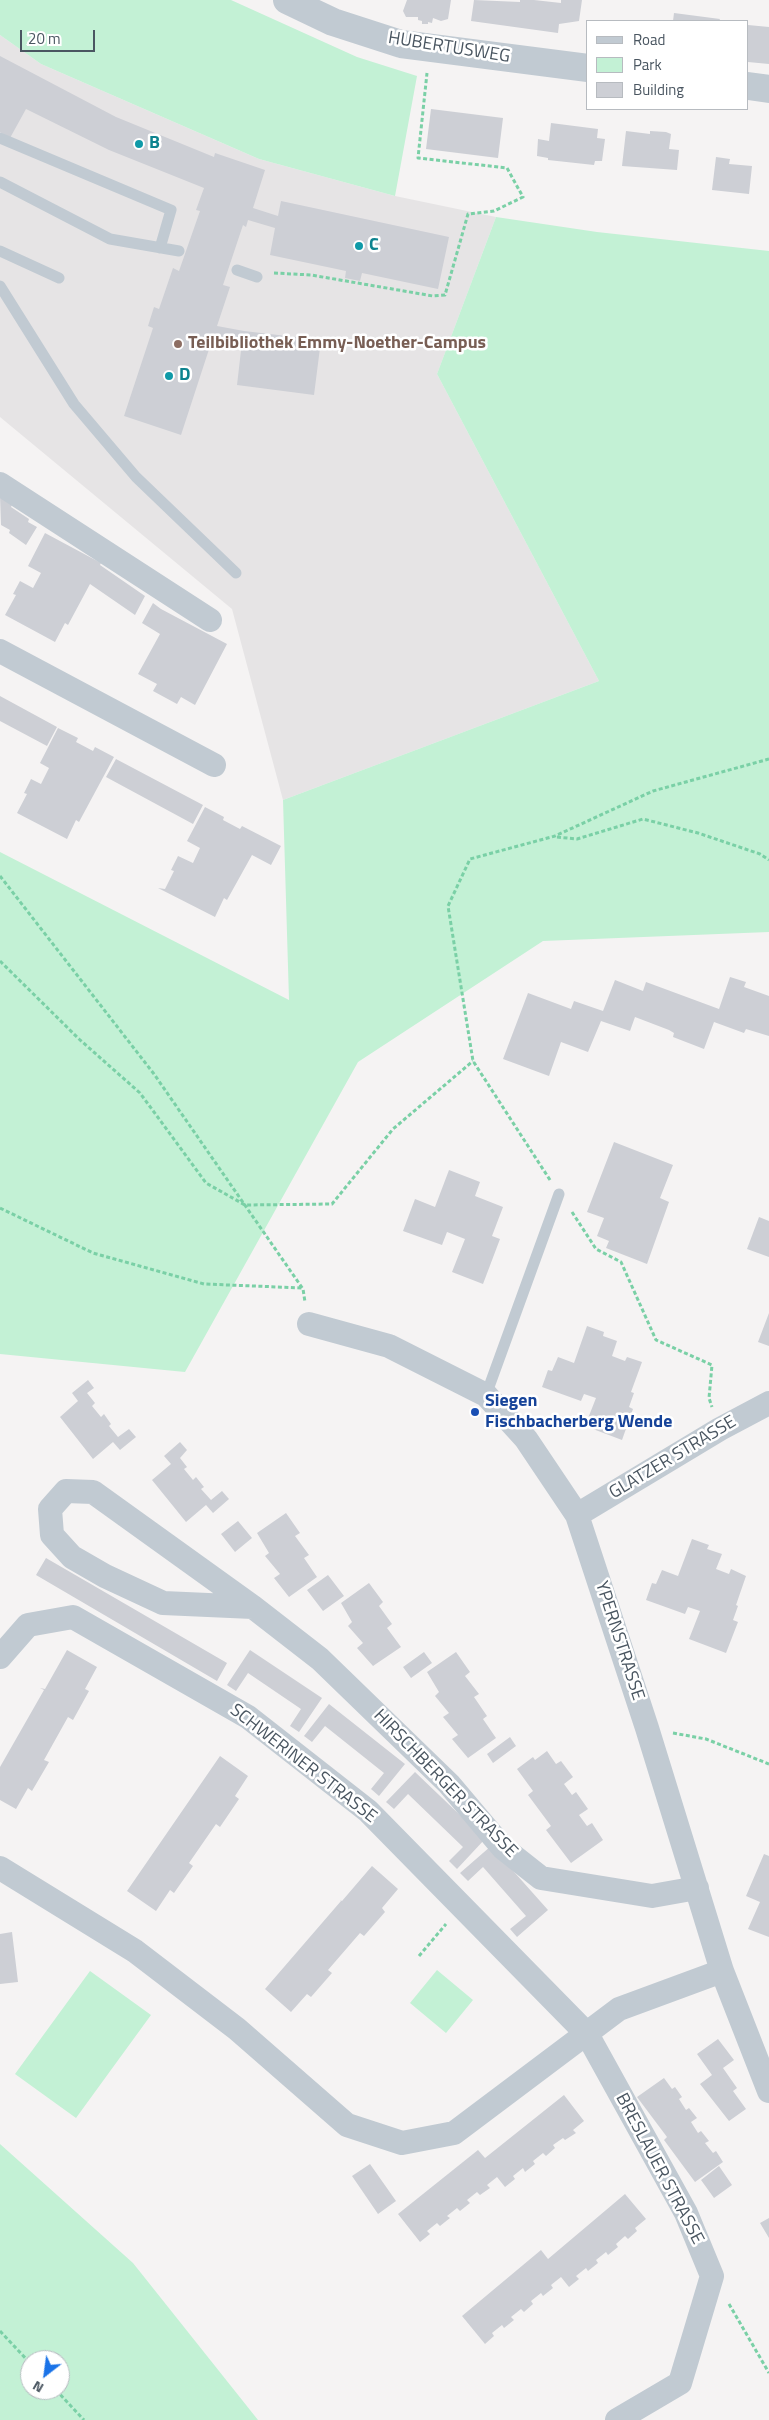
<!DOCTYPE html>
<html>
<head>
<meta charset="utf-8">
<style>
	body { margin:0 }
	#map { position:relative; width:769px; height:2420px; overflow:hidden; background:#f5f3f3; font-family:"Titillium Web",sans-serif }
	canvas { display:block }
	.legend { position:absolute; left:586px; top:20px; width:162px; height:90px; box-sizing:border-box; background:#fff; border:1px solid #b7bbc0; margin:0; padding:6px 9px; list-style:none; font-size:15px; color:#4a5661 }
	.legend li { display:flex; align-items:center; gap:10px; height:25px }
	.legend b { width:25px; border:1px solid #b7bbc0 }
	.north { position:absolute; left:20px; top:2350px; width:50px; height:50px; box-sizing:border-box; background:#fff; border:1px solid #b7bbc0; border-radius:50%; rotate:210deg; font-size:14px; font-weight:700; line-height:20px; text-align:center; color:#4a5661 }
	.north::after { content:''; display:block; margin:auto; width:18px; height:22px; background:#1a73e8; clip-path:polygon(50% 0,100% 100%,50% 72%,0 100%) }
	.scale { position:absolute; left:20px; top:30px; width:75px; height:22px; box-sizing:border-box; border:2px solid #4a5661; border-top:0; padding-left:6px; font-size:15px; line-height:18px; white-space:nowrap; color:#4a5661; -webkit-text-stroke:4px #fff; paint-order:stroke }
</style>
</head>
<body>
<div id="map">
<canvas width="769" height="2420"></canvas>
<ul class="legend">
<li><b style="height:6px;background:#c1cad2"></b>Road</li>
<li><b style="height:14px;background:#c3f1d5"></b>Park</li>
<li><b style="height:14px;background:#cdcfd5"></b>Building</li>
</ul>
<div class="north">N</div>
<div class="scale">20 m</div>
</div>
<script>
const ctx = document.querySelector('canvas').getContext('2d');
ctx.lineJoin = 'round';
function fill(path, color) {
  ctx.fillStyle = color;
  ctx.fill(path, 'evenodd');
}
function stroke(path, color, width, dash) {
  ctx.strokeStyle = color;
  ctx.lineWidth = width;
  ctx.lineCap = dash ? 'butt' : 'round';
  ctx.setLineDash(dash || []);
  ctx.stroke(path);
}
function drawText(font, color, halo, rows, align = 'center') {
  ctx.font = font + ' "Titillium Web",sans-serif';
  ctx.lineWidth = 5;
  ctx.setLineDash([]);
  ctx.textBaseline = 'middle';
  ctx.strokeStyle = halo;
  ctx.fillStyle = color;
  for (const [text, x, y, turn = 0] of rows) {
    ctx.save();
    ctx.translate(x, y);
    ctx.rotate((+turn || 0) * Math.PI / 180);
    ctx.textAlign = isNaN(turn) ? turn : align;
    if (halo) ctx.strokeText(text, 0, 0);
    ctx.fillText(text, 0, 0);
    ctx.restore();
  }
}
const education = new Path2D(`
	M 0,35 L 41,64 L 259,159 L 395,196 L 496,217 L 437,374 L 599,681 L 283,800 L 232,609 L 0,417 Z`);
const green = new Path2D(`
	M 0,0 L 231,0 L 357,57 L 417,76 L 395,196 L 259,159 L 41,64 L 0,35 Z
	M 496,217 L 597,232 L 769,251 L 769,932 L 543,941 L 358,1062 L 185,1372 L 0,1354 L 0,852 L 289,1000 L 283,800 L 599,681 L 437,374 Z
	M 437,1970 L 473,2000 L 446,2033 L 410,2003 Z
	M 90,1971 L 151,2015 L 76,2118 L 15,2074 Z
	M 0,2144 L 133,2263 L 258,2420 L 0,2420 ZM 30,2360 L 60,2360 L 60,2390 L 30,2390 Z`);
const building = new Path2D(`
	M 407,0 L 451,0 L 448,19 L 441,21 L 433,18 L 432,23 L 428,22 L 428,24 L 422,24 L 422,21 L 418,20 L 418,17 L 406,17 L 403,11 Z
	M 474,0 L 520,2 L 520,0 L 534,0 L 561,3 L 561,0 L 582,0 L 579,21 L 559,24 L 558,33 L 471,21 Z
	M 674,13 L 720,19 L 719,21 L 673,21 Z
	M 748,25 L 769,27 L 769,64 L 748,62 Z
	M 0,56 L 116,117 L 214,157 L 215,153 L 265,170 L 253,208 L 278,216 L 281,201 L 449,237 L 438,289 L 362,273 L 360,281 L 345,278 L 346,271 L 270,255 L 275,228 L 248,220 L 246,227 L 243,225 L 223,285 L 230,287 L 217,326 L 244,331 L 321,340 L 314,395 L 237,385 L 242,342 L 213,337 L 181,435 L 124,416 L 153,328 L 148,326 L 154,307 L 159,309 L 173,268 L 179,271 L 200,211 L 196,210 L 204,188 L 109,150 L 26,109 L 10,138 L 0,132 Z
	M 431,109 L 503,118 L 498,158 L 426,149 Z
	M 551,123 L 598,129 L 597,138 L 605,139 L 602,161 L 595,161 L 594,165 L 548,160 L 548,158 L 537,156 L 538,139 L 549,141 Z
	M 626,131 L 650,134 L 650,131 L 666,132 L 671,134 L 669,149 L 679,150 L 677,170 L 622,166 Z
	M 716,157 L 730,159 L 729,164 L 752,166 L 749,194 L 712,190 Z
	M 0,496 L 12,505 L 11,507 L 29,519 L 28,522 L 37,527 L 26,545 L 9,533 L 10,530 L 1,525 Z
	M 45,533 L 101,563 L 100,565 L 145,596 L 135,615 L 90,584 L 68,625 L 65,623 L 55,642 L 5,615 L 16,595 L 13,594 L 20,581 L 33,588 L 41,573 L 28,566 Z
	M 153,603 L 161,609 L 227,644 L 195,705 L 181,697 L 177,704 L 153,691 L 157,684 L 138,674 L 160,634 L 142,623 Z
	M 0,696 L 57,727 L 47,746 L 0,721 Z
	M 58,728 L 78,738 L 76,742 L 93,751 L 95,747 L 114,757 L 79,822 L 76,820 L 67,839 L 17,813 L 27,794 L 24,793 L 31,779 L 41,784 L 49,768 L 40,763 Z
	M 116,759 L 203,805 L 193,824 L 106,777 Z
	M 205,807 L 224,817 L 223,820 L 240,829 L 242,826 L 281,846 L 271,865 L 252,855 L 227,900 L 224,898 L 215,917 L 158,888 L 165,889 L 174,871 L 171,870 L 178,856 L 193,863 L 200,848 L 187,841 Z
	M 730,977 L 746,982 L 744,987 L 769,996 L 769,1036 L 746,1029 L 744,1033 L 714,1022 L 704,1049 L 673,1037 L 674,1033 L 669,1030 L 635,1017 L 630,1031 L 601,1021 L 588,1052 L 561,1042 L 549,1076 L 503,1059 L 528,993 L 571,1009 L 574,1001 L 603,1011 L 615,980 L 643,991 L 646,982 L 719,1009 Z
	M 614,1142 L 673,1165 L 660,1198 L 669,1202 L 647,1264 L 606,1248 L 609,1241 L 597,1236 L 604,1218 L 587,1212 Z
	M 449,1170 L 480,1182 L 475,1196 L 503,1207 L 492,1236 L 500,1239 L 483,1284 L 452,1272 L 465,1239 L 447,1232 L 442,1245 L 403,1231 L 415,1199 L 435,1207 Z
	M 759,1217 L 769,1221 L 769,1257 L 747,1249 Z
	M 769,1313 L 769,1346 L 758,1342 Z
	M 587,1326 L 604,1332 L 603,1336 L 617,1341 L 612,1356 L 625,1361 L 627,1357 L 642,1362 L 631,1392 L 634,1393 L 629,1407 L 633,1409 L 622,1440 L 585,1426 L 596,1398 L 584,1394 L 581,1401 L 542,1387 L 548,1370 L 552,1371 L 558,1357 L 574,1363 Z
	M 88,1380 L 94,1388 L 87,1393 L 95,1403 L 92,1406 L 101,1417 L 104,1414 L 111,1424 L 109,1426 L 118,1437 L 129,1429 L 136,1437 L 120,1450 L 113,1442 L 93,1459 L 60,1417 L 78,1401 L 72,1393 Z
	M 180,1442 L 187,1450 L 180,1458 L 187,1467 L 184,1469 L 193,1480 L 196,1477 L 204,1487 L 201,1489 L 211,1500 L 222,1491 L 229,1499 L 213,1513 L 206,1505 L 186,1522 L 152,1480 L 171,1464 L 164,1456 Z
	M 286,1513 L 300,1533 L 295,1536 L 309,1555 L 304,1558 L 317,1577 L 289,1597 L 274,1578 L 280,1574 L 265,1556 L 269,1553 L 257,1533 Z
	M 238,1521 L 252,1538 L 235,1552 L 221,1534 Z
	M 692,1539 L 709,1545 L 707,1549 L 722,1554 L 716,1569 L 729,1574 L 731,1569 L 746,1576 L 736,1605 L 738,1606 L 733,1620 L 738,1622 L 726,1653 L 689,1639 L 700,1611 L 688,1607 L 685,1614 L 646,1600 L 652,1583 L 656,1584 L 662,1570 L 678,1576 Z
	M 46,1558 L 227,1663 L 217,1681 L 36,1575 Z
	M 328,1575 L 344,1596 L 323,1611 L 307,1590 Z
	M 369,1583 L 383,1602 L 379,1606 L 392,1624 L 387,1628 L 401,1647 L 373,1666 L 357,1648 L 363,1643 L 348,1626 L 352,1622 L 341,1603 Z
	M 67,1650 L 97,1667 L 85,1689 L 89,1691 L 73,1720 L 68,1717 L 44,1760 L 49,1762 L 32,1791 L 28,1788 L 16,1809 L 0,1800 L 0,1767 L 44,1690 L 40,1688 L 45,1689 Z
	M 250,1650 L 322,1698 L 299,1732 L 290,1726 L 301,1709 L 248,1673 L 236,1691 L 227,1685 Z
	M 424,1652 L 432,1663 L 411,1678 L 403,1667 Z
	M 456,1652 L 470,1672 L 465,1676 L 479,1694 L 474,1697 L 487,1716 L 483,1719 L 496,1738 L 468,1758 L 452,1739 L 458,1735 L 443,1717 L 449,1713 L 435,1696 L 439,1692 L 427,1672 Z
	M 329,1704 L 405,1764 L 379,1796 L 371,1789 L 384,1773 L 325,1726 L 312,1742 L 304,1736 Z
	M 510,1737 L 516,1746 L 493,1763 L 487,1754 Z
	M 547,1751 L 556,1764 L 561,1761 L 573,1777 L 564,1784 L 572,1795 L 576,1792 L 588,1809 L 579,1815 L 587,1826 L 592,1823 L 603,1840 L 571,1863 L 546,1830 L 551,1826 L 528,1795 L 533,1791 L 517,1769 L 533,1757 L 535,1760 Z
	M 220,1756 L 248,1776 L 235,1796 L 239,1799 L 220,1827 L 216,1824 L 189,1863 L 193,1866 L 174,1893 L 170,1890 L 156,1911 L 127,1891 Z
	M 415,1772 L 485,1839 L 457,1869 L 449,1861 L 463,1847 L 408,1794 L 394,1809 L 386,1802 Z
	M 491,1846 L 548,1910 L 517,1937 L 510,1929 L 526,1916 L 483,1867 L 468,1881 L 460,1873 Z
	M 764,1854 L 769,1856 L 769,1937 L 748,1929 L 760,1902 L 746,1896 Z
	M 372,1866 L 398,1889 L 382,1908 L 385,1912 L 364,1936 L 360,1933 L 328,1970 L 332,1973 L 311,1997 L 307,1994 L 291,2012 L 265,1989 L 341,1901 L 340,1900 L 342,1901 Z
	M 12,1932 L 18,1982 L 0,1984 L 0,1934 Z
	M 718,2039 L 734,2060 L 723,2068 L 737,2088 L 733,2091 L 746,2109 L 729,2121 L 700,2084 L 712,2075 L 697,2054 Z
	M 664,2078 L 672,2089 L 675,2087 L 682,2097 L 679,2099 L 686,2110 L 689,2108 L 697,2118 L 691,2122 L 698,2133 L 701,2131 L 709,2141 L 705,2143 L 713,2153 L 716,2151 L 723,2162 L 695,2182 L 664,2140 L 667,2137 L 637,2097 Z
	M 564,2095 L 584,2121 L 573,2130 L 576,2133 L 565,2140 L 563,2138 L 553,2145 L 555,2148 L 546,2156 L 543,2153 L 533,2161 L 535,2164 L 525,2172 L 523,2168 L 513,2176 L 515,2179 L 505,2187 L 497,2177 L 487,2185 L 490,2188 L 480,2195 L 477,2192 L 467,2200 L 470,2203 L 460,2211 L 457,2208 L 447,2216 L 450,2218 L 440,2226 L 437,2223 L 427,2231 L 430,2234 L 420,2242 L 398,2214 L 478,2150 L 485,2158 Z
	M 370,2164 L 396,2201 L 378,2214 L 352,2176 Z
	M 719,2166 L 732,2185 L 714,2198 L 701,2180 Z
	M 625,2194 L 646,2219 L 635,2228 L 637,2231 L 628,2239 L 625,2236 L 616,2244 L 618,2247 L 608,2255 L 606,2252 L 596,2260 L 598,2263 L 588,2271 L 586,2268 L 576,2276 L 579,2279 L 569,2287 L 561,2277 L 551,2285 L 553,2288 L 543,2296 L 541,2293 L 531,2301 L 533,2304 L 524,2312 L 521,2309 L 511,2317 L 514,2320 L 504,2328 L 502,2325 L 492,2333 L 494,2336 L 485,2344 L 462,2316 L 541,2250 L 548,2259 Z
	M 769,2218 L 769,2238 L 760,2223 Z`);
const path = new Path2D(`
	M 274,273 L 311,275 L 433,296 L 445,295 L 468,214 L 494,211 L 523,197 L 507,168 L 418,158 L 427,73
	M 557,837 L 577,839 L 643,819 L 698,833 L 760,854 L 769,860
	M 0,876 L 154,1074 L 303,1289 L 305,1302
	M 0,961 L 79,1039 L 140,1093 L 206,1183 L 245,1205 L 332,1204 L 393,1129 L 473,1061
	M 550,1180 L 473,1061 L 448,906 L 470,859 L 555,836 L 653,791 L 769,759
	M 0,1208 L 93,1253 L 204,1284 L 303,1288
	M 572,1212 L 596,1249 L 621,1262 L 656,1340 L 712,1365 L 709,1398 L 712,1407
	M 673,1733 L 706,1739 L 769,1764
	M 419,1956 L 446,1924
	M 729,2304 L 769,2373
	M 0,2331 L 30,2363
	M 56,2390 L 84,2420`);
const service = new Path2D(`
	M 0,138 L 171,210 L 160,248
	M 0,182 L 110,239 L 179,251
	M 0,251 L 59,278
	M 237,270 L 257,277
	M 0,286 L 74,404 L 136,477 L 236,573
	M 486,1395 L 559,1194`);
const minor = new Path2D(`
	M 0,484 L 210,620
	M 0,651 L 214,765
	M 309,1324 L 389,1346 L 486,1395 L 526,1439 L 577,1515 L 647,1728 L 722,1971 L 769,2091
	M 577,1515 L 720,1429 L 769,1403
	M 253,1607 L 163,1603 L 105,1576 L 72,1557 L 52,1535 L 50,1509 L 66,1491 L 93,1492 L 253,1607 L 320,1659 L 449,1784 L 503,1848 L 541,1878 L 652,1896 L 697,1888
	M 0,1657 L 28,1625 L 73,1617 L 248,1717 L 368,1811 L 587,2034 L 686,2213 L 712,2276 L 680,2383 L 617,2420
	M 0,1868 L 135,1951 L 237,2029 L 347,2125 L 402,2143 L 454,2133 L 619,2009 L 722,1971`);
const tertiary = new Path2D(`
	M 287,0 L 333,22 L 401,44 L 588,68
	M 748,86 L 769,89`);
const markers = [
	[139,144,5,"#0f9aa8"],
	[359,246,5,"#0f9aa8"],
	[178,344,5,"#8d6e63"],
	[169,376,5,"#0f9aa8"],
	[475,1412,5,"#1a4fb4"]
];
const streetNames = [
	["HUBERTUSWEG",449,48,9],
	["GLATZER STRASSE",673,1458,-31],
	["YPERNSTRASSE",619,1641,72],
	["SCHWERINER STRASSE",303,1764,38],
	["HIRSCHBERGER STRASSE",445,1784,46],
	["BRESLAUER STRASSE",659,2169,62]
];
const cultureNames = [
	["B",149,144],
	["C",369,246],
	["D",179,376]
];
const educationNames = [
	["Teilbibliothek Emmy-Noether-Campus",188,344]
];
const transitNames = [
	["Siegen",485,1402],
	["Fischbacherberg Wende",485,1423]
];
fill(education, '#e6e4e5');
fill(green, '#c3f1d5');
fill(building, '#cdcfd5');
stroke(path, '#7ad0a6', 3, [4, 2.5]);
stroke(service, '#c1cad2', 11);
stroke(minor, '#c1cad2', 24);
stroke(tertiary, '#c1cad2', 28);
for (const [x, y, r, color] of markers) {
  const dot = new Path2D();
  dot.arc(x, y, r, 0, 2 * Math.PI);
  ctx.fillStyle = color;
  ctx.fill(dot);
  stroke(dot, '#fff', 2);
}
drawText('18px', '#4a5661', '#fff', streetNames);
drawText('bold 18px', '#0d838f', '#fff', cultureNames, 'left');
drawText('bold 18px', '#785e54', '#fff', educationNames, 'left');
drawText('bold 18px', '#164399', '#fff', transitNames, 'left');
</script>
</body>
</html>
